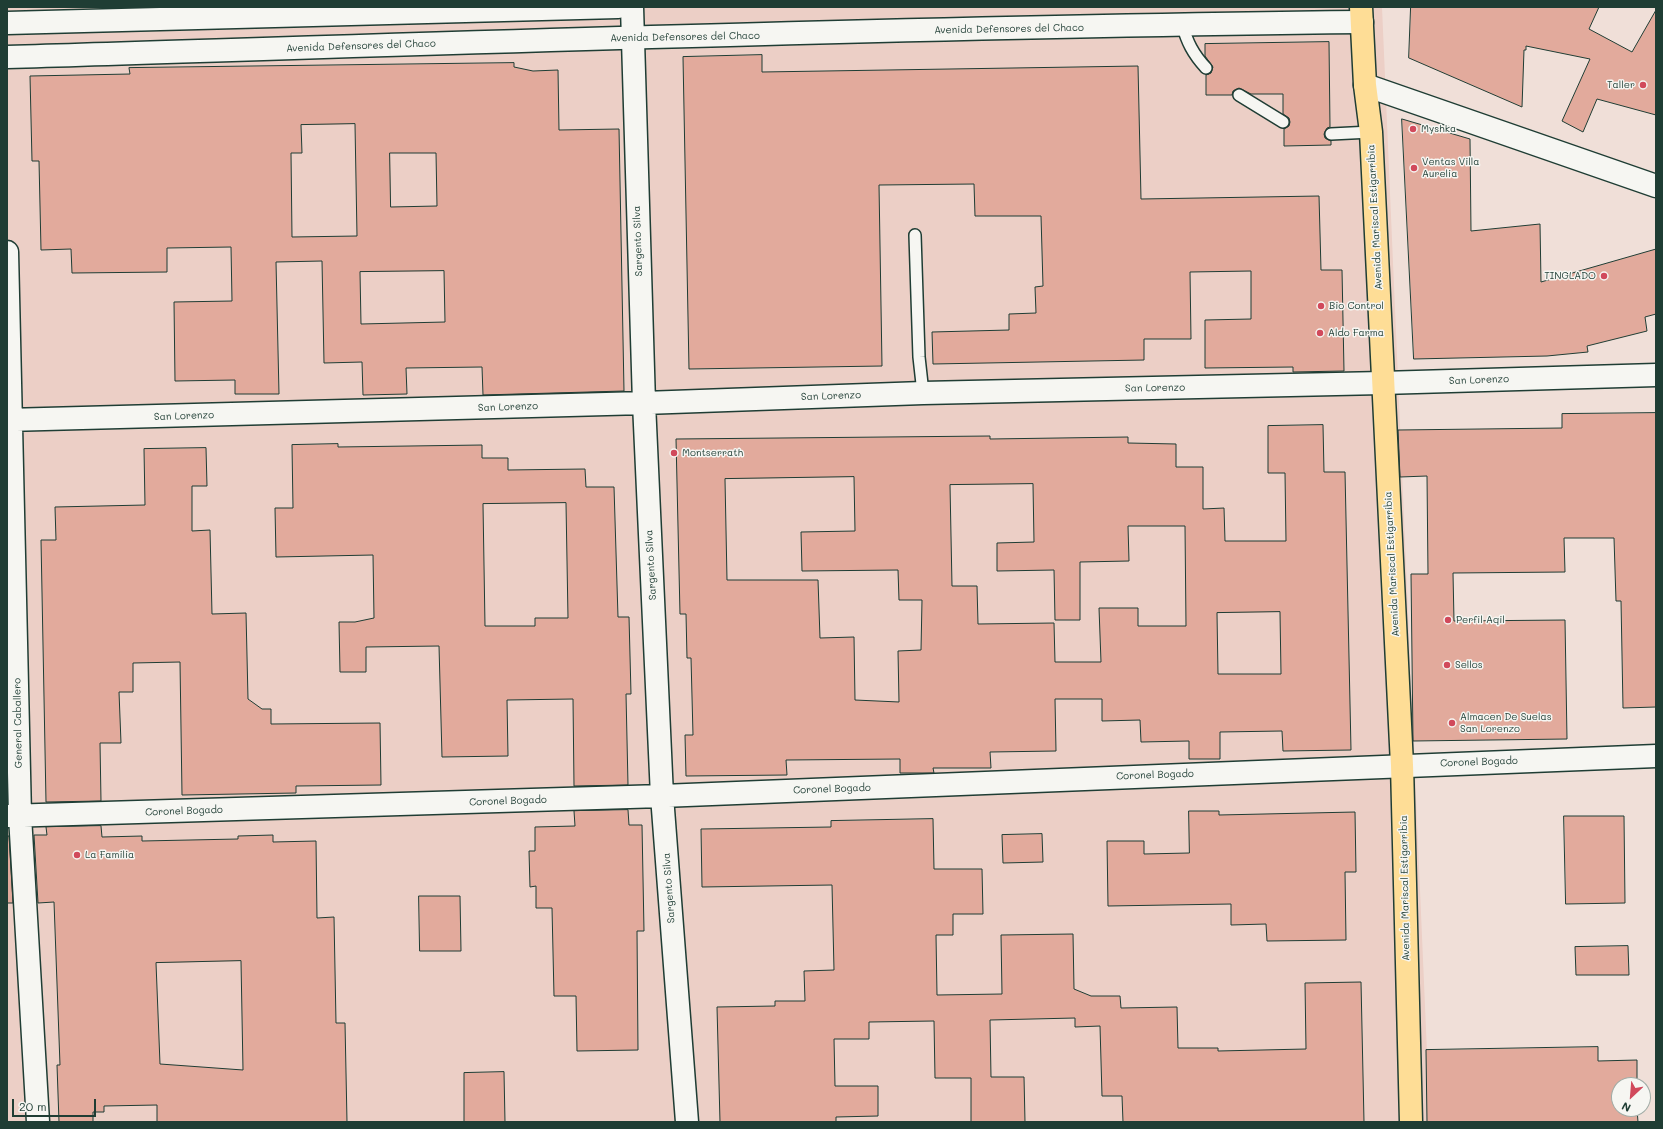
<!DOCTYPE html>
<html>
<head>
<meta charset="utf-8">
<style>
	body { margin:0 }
	#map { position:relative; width:1663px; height:1129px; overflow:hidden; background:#f0dfd8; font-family:Mali,sans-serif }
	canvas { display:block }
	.frame { position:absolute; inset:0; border:8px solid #1f3d34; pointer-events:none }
	.north { position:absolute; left:1611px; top:1077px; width:40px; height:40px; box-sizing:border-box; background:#f6f6f2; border:1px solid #a0aca6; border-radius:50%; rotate:206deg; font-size:11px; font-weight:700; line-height:16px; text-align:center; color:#1f3d34 }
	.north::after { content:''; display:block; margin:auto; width:14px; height:18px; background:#d1495b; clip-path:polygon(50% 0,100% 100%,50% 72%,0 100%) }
	.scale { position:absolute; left:12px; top:1099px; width:84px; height:18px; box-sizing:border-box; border:2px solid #1f3d34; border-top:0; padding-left:5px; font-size:12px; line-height:14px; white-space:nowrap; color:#1f3d34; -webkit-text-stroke:3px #f6f6f2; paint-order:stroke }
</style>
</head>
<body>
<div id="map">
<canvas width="1663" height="1129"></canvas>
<div class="frame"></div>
<div class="north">N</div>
<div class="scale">20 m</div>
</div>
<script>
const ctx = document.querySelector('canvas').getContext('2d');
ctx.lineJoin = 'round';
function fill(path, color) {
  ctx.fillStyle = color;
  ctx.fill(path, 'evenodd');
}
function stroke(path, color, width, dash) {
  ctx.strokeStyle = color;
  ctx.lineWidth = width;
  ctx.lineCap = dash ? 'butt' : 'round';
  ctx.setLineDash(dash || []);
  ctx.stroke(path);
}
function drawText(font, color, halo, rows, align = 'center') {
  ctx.font = font + ' Mali,sans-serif';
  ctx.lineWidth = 3;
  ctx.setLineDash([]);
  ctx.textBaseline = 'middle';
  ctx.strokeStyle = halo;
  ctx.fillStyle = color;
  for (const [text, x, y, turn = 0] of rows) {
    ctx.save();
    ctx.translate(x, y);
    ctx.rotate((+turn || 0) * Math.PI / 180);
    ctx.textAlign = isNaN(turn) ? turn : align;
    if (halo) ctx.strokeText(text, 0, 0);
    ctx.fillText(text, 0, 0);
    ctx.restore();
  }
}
const built = new Path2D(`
	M 7,7 L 1382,7 L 1430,1122 L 7,1122 Z`);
const building = new Path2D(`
	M 1411,7 L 1599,7 L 1589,29 L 1632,52 L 1656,10 L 1656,115 L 1597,99 L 1583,132 L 1562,121 L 1590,59 L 1526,46 L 1526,50 L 1524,50 L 1522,107 L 1409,58 Z
	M 1329,42 L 1330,127 L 1327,128 L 1324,134 L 1325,138 L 1331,141 L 1331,145 L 1284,146 L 1284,129 L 1289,126 L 1290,122 L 1289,118 L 1283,114 L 1283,94 L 1251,94 L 1239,88 L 1233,91 L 1232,95 L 1206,95 L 1206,75 L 1211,73 L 1213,67 L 1205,56 L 1205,44 Z
	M 762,55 L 762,72 L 1138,66 L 1141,199 L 1319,196 L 1321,270 L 1342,270 L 1344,371 L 1293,372 L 1293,367 L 1205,368 L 1205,320 L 1251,319 L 1251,271 L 1190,272 L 1191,339 L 1144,339 L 1144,360 L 933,364 L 932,332 L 1009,330 L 1009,314 L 1036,313 L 1035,287 L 1043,286 L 1041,216 L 975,216 L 974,184 L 879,185 L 882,366 L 689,369 L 683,57 Z
	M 514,63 L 514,67 L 533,71 L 558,70 L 559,130 L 619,129 L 624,391 L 483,395 L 482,367 L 406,368 L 407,394 L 363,395 L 362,362 L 324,363 L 322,261 L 276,262 L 279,394 L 235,394 L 235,380 L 175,381 L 174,302 L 232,301 L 231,247 L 167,248 L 167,272 L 72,273 L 71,249 L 41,250 L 39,161 L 32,161 L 30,76 L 130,74 L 129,68 ZM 355,124 L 357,236 L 292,237 L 291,153 L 302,153 L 301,125 ZM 390,153 L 436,153 L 437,206 L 391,207 ZM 444,271 L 445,322 L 361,324 L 360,272 Z
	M 1402,119 L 1470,139 L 1471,231 L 1540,224 L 1541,282 L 1656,249 L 1656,314 L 1645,317 L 1647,331 L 1587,346 L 1588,352 L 1547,356 L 1414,359 Z
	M 1656,413 L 1656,707 L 1623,708 L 1621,601 L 1616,601 L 1614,538 L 1564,538 L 1565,572 L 1453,573 L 1454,621 L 1565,620 L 1567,739 L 1413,741 L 1411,574 L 1428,574 L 1427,476 L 1400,477 L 1398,430 L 1562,428 L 1562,414 Z
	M 1323,425 L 1324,472 L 1345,472 L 1351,750 L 1283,751 L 1282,731 L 1220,732 L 1220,759 L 1189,759 L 1189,741 L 1141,742 L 1140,720 L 1102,721 L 1102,699 L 1055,699 L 1056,751 L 990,752 L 991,768 L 933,768 L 934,773 L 900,773 L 900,759 L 786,760 L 787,775 L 686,776 L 685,735 L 693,735 L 691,658 L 687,658 L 686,614 L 680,614 L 676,439 L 990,436 L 990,439 L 1128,437 L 1128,443 L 1176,444 L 1176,467 L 1203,467 L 1203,509 L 1224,508 L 1225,541 L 1286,541 L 1285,473 L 1268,473 L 1268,426 ZM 854,477 L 855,531 L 801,532 L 802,571 L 898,570 L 899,600 L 922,600 L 921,650 L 898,651 L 899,702 L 855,700 L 854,637 L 820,638 L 818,580 L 727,580 L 725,479 ZM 1033,484 L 1034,542 L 997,543 L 997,571 L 1054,570 L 1055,620 L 1080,620 L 1080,562 L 1129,561 L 1128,526 L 1185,526 L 1186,626 L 1138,626 L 1138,608 L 1099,608 L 1101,662 L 1055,662 L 1054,623 L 978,624 L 977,586 L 952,586 L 950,485 ZM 1280,612 L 1281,674 L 1218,674 L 1217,613 Z
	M 338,444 L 338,447 L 482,445 L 482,458 L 508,458 L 508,470 L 585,469 L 586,487 L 614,487 L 618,617 L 629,617 L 631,694 L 626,694 L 628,785 L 574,786 L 573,699 L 507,700 L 508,756 L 442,757 L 439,646 L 366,647 L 366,672 L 340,672 L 339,622 L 355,622 L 374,618 L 373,555 L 276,557 L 275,508 L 293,508 L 292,445 ZM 566,503 L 568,618 L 535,618 L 535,626 L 485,626 L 483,504 Z
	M 206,448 L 207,486 L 192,486 L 192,531 L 210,530 L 212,614 L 246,613 L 248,699 L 262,709 L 271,709 L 271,724 L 380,723 L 381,785 L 296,786 L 296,793 L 182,795 L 180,662 L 133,663 L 133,692 L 119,692 L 121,743 L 100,743 L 101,801 L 46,802 L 41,540 L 56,540 L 55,507 L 145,505 L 144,449 Z
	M 628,810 L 629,825 L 642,825 L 644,931 L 637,931 L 638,1050 L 577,1051 L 576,996 L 554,996 L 552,908 L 536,908 L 536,886 L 530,887 L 529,851 L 535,851 L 535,827 L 575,826 L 574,811 Z
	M 1189,811 L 1219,811 L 1219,815 L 1355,812 L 1356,872 L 1345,872 L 1346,940 L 1267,941 L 1266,924 L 1231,925 L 1231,904 L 1108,906 L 1107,841 L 1144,841 L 1144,854 L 1189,853 Z
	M 1564,816 L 1624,816 L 1625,903 L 1566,904 Z
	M 933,819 L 934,869 L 982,869 L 983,914 L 953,914 L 953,935 L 936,935 L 937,995 L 1002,994 L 1001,935 L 1073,934 L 1074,989 L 1091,996 L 1120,996 L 1121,1008 L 1177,1007 L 1178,1048 L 1218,1048 L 1218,1051 L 1306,1049 L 1305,983 L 1361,982 L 1364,1122 L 1123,1122 L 1122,1096 L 1102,1096 L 1100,1026 L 1075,1027 L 1075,1018 L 990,1020 L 991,1077 L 1024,1077 L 1025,1122 L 971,1122 L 971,1078 L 935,1078 L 934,1021 L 869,1022 L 869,1039 L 834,1039 L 835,1086 L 878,1086 L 878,1116 L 836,1117 L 836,1122 L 720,1122 L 717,1007 L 775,1006 L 775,1001 L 805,1001 L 804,971 L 834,970 L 832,885 L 702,887 L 701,829 L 831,827 L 831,821 Z
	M 101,826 L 102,837 L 142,836 L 142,841 L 238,839 L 238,836 L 273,835 L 273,842 L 316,841 L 317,918 L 334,917 L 336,1023 L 345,1023 L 347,1122 L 157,1122 L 157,1105 L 104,1106 L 104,1112 L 93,1112 L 93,1122 L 59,1122 L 57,1065 L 60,1065 L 54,902 L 38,903 L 34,835 L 47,835 L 46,827 ZM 241,961 L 243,1070 L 160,1064 L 156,963 Z
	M 1042,834 L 1043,862 L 1003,863 L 1002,835 Z
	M 7,836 L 9,836 L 13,903 L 7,903 Z
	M 419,896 L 460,896 L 461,951 L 420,951 Z
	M 1628,946 L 1629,975 L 1576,975 L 1575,947 Z
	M 1598,1047 L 1598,1061 L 1637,1060 L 1637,1085 L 1619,1085 L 1619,1109 L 1637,1109 L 1638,1122 L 1427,1122 L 1426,1050 Z
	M 504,1072 L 505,1122 L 464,1122 L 464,1073 Z`);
const lane = new Path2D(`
	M 1182,24 C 1187,42 1193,54 1206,68
	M 1239,95 L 1283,122
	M 1331,134 L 1371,132
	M 915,235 L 919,357 L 923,393`);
const street = new Path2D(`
	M 632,7 L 644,403 L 662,796 L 687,1122
	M 1365,85 L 1656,186
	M 7,252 L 20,816 L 38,1122
	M 7,420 L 644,403 L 923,393 L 1382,383 L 1656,375
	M 7,816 L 662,796 L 1656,756`);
const secondary = new Path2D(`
	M 7,23 L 618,7
	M 7,57 C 459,43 911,27 1362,22`);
const highway = new Path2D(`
	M 1361,7 L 1365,85 L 1371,132 L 1402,765 L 1411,1122`);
const markers = [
	[1643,85,4,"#d1495b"],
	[1413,129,4,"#d1495b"],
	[1414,168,4,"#d1495b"],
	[1604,276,4,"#d1495b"],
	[1321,306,4,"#d1495b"],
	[1320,333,4,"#d1495b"],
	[674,453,4,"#d1495b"],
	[1448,620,4,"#d1495b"],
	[1447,665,4,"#d1495b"],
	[1452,723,4,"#d1495b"],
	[77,855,4,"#d1495b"]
];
const streetNames = [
	["Avenida Defensores del Chaco",1009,29,-1],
	["Avenida Defensores del Chaco",685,37,-1],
	["Avenida Defensores del Chaco",361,46,-2],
	["Avenida Mariscal Estigarribia",1375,217,-93],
	["Sargento Silva",638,241,-92],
	["San Lorenzo",1479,380,-2],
	["San Lorenzo",1155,388,-1],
	["San Lorenzo",831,396,-2],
	["San Lorenzo",508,407,-2],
	["San Lorenzo",184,416,-2],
	["Avenida Mariscal Estigarribia",1392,564,-93],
	["Sargento Silva",651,565,-93],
	["General Caballero",18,723,-91],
	["Coronel Bogado",1479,762,-2],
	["Coronel Bogado",1155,775,-2],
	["Coronel Bogado",832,789,-2],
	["Coronel Bogado",508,801,-2],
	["Coronel Bogado",184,811,-2],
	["Sargento Silva",669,888,-94],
	["Avenida Mariscal Estigarribia",1405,888,-91]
];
const poiNames = [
	["Taller",1635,85,"right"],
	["Myshka",1421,129],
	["Ventas Villa",1422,162],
	["Aurelia",1422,174],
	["TINGLADO",1596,276,"right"],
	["Bio Control",1329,306],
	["Aldo Farma",1328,333],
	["Montserrath",682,453],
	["Perfil Aqil",1456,620],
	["Sellos",1455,665],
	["Almacen De Suelas",1460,717],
	["San Lorenzo",1460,729],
	["La Familia",85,855]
];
fill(built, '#eccfc6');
fill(building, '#e2aa9c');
stroke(building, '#1f3d34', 1);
stroke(lane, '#1f3d34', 14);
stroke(street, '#1f3d34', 25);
stroke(secondary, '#1f3d34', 25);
stroke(highway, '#1f3d34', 25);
stroke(lane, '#f6f6f2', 11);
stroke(street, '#f6f6f2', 22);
stroke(secondary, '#f6f6f2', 22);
stroke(highway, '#fedd96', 22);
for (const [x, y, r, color] of markers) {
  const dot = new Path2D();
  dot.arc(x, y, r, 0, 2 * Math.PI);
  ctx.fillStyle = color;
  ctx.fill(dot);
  stroke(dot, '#f6f6f2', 1.5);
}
drawText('10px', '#1f3d34', '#f6f6f2', streetNames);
drawText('10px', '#1f3d34', '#f6f6f2', poiNames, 'left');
</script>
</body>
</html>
